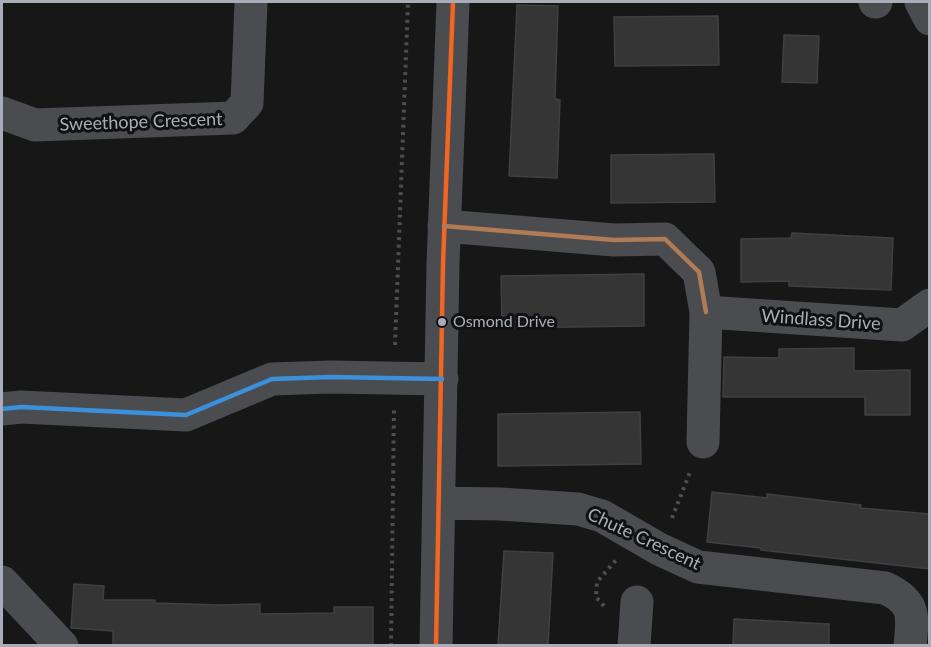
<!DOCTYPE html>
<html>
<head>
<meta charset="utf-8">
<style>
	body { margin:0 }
	#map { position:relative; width:931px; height:647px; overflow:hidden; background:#171717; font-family:Lato,sans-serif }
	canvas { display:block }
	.frame { position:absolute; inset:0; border:3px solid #a8adb8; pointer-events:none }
</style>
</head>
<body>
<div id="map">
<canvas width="931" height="647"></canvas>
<div class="frame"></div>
</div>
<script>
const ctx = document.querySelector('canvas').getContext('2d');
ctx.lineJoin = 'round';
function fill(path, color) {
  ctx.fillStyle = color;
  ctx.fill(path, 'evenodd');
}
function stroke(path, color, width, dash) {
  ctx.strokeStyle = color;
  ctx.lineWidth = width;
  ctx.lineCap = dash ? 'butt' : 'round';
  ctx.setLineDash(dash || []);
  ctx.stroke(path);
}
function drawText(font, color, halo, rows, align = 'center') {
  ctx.font = font + ' Lato,sans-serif';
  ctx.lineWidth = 6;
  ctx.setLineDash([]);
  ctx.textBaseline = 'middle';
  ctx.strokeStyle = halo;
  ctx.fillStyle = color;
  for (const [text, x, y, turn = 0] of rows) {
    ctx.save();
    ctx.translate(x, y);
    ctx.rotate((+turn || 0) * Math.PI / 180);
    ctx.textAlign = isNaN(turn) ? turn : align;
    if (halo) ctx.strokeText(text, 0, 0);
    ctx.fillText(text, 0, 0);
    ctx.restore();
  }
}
const building = new Path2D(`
	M 517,5 L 558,6 L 555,99 L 560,100 L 557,178 L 509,176 Z
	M 718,16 L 719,65 L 615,66 L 614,17 Z
	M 784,35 L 819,36 L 817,83 L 782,82 Z
	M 714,154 L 715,202 L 611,203 L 611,155 Z
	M 792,233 L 893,238 L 891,290 L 789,286 L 789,281 L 741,282 L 741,239 L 791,238 Z
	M 644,274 L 644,326 L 502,328 L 501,276 Z
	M 854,348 L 854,371 L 910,370 L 910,415 L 865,415 L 865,397 L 723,397 L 724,357 L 779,358 L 779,349 Z
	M 640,412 L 641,464 L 498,466 L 498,414 Z
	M 712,492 L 767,498 L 767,494 L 861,505 L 860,508 L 930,514 L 930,569 L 814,556 L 761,550 L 761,548 L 707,542 Z
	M 504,551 L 553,553 L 548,645 L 498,645 Z
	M 74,584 L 104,586 L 103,600 L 155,600 L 155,603 L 219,605 L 260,604 L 260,614 L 334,613 L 334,607 L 373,607 L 373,645 L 113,645 L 113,631 L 71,628 Z
	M 734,619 L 829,624 L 829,645 L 733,645 Z`);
const path = new Path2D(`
	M 395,345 L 408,2
	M 672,518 L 690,472
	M 604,606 L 596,597 L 597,582 L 616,560
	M 391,646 L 394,409`);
const minor = new Path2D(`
	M 875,2 L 876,2
	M 921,2 L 930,19
	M 2,113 L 35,125 L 233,118 L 247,103 L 251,2
	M 444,226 L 614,240 L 665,239 L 699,272 L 706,312
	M 2,409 L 21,407 L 186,415 L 272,379 L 331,377 L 442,379
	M 703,442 L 706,312 L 902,325 L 930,305
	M 440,503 L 500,504 L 578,509 L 602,516 L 659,549 L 698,567 L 885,588 C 916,602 913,616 910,646
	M 2,582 L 62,646
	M 436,646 L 443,264 L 453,2
	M 634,646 L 637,602`);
const bus1 = new Path2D(`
	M 436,646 L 443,264 L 453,2`);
const bus2 = new Path2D(`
	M 444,226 L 614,240 L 665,239 L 699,272 L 706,312`);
const bus3 = new Path2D(`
	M 2,409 L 21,407 L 186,415 L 272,379 L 331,377 L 442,379`);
const markers = [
	[442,322,5,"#a8adb8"]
];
const busNames = [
	["Osmond Drive",453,322]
];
const streetNames = [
	["Sweethope Crescent",141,122,-2],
	["Windlass Drive",821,320,4],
	["Chute Crescent",644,539,25]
];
fill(building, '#353536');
stroke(building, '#3f4043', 1.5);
stroke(path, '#4d4e52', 4, [3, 4.5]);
stroke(minor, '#4b4c50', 33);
stroke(bus1, '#f26522', 4.5);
stroke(bus2, '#b07c57', 4.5);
stroke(bus3, '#3a90db', 4.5);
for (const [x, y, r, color] of markers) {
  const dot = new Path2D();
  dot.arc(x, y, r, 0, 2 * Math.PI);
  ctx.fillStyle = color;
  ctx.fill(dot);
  stroke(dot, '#111113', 2);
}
drawText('16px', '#a8adb8', '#111113', busNames, 'left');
drawText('18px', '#a8adb8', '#111113', streetNames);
</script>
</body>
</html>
